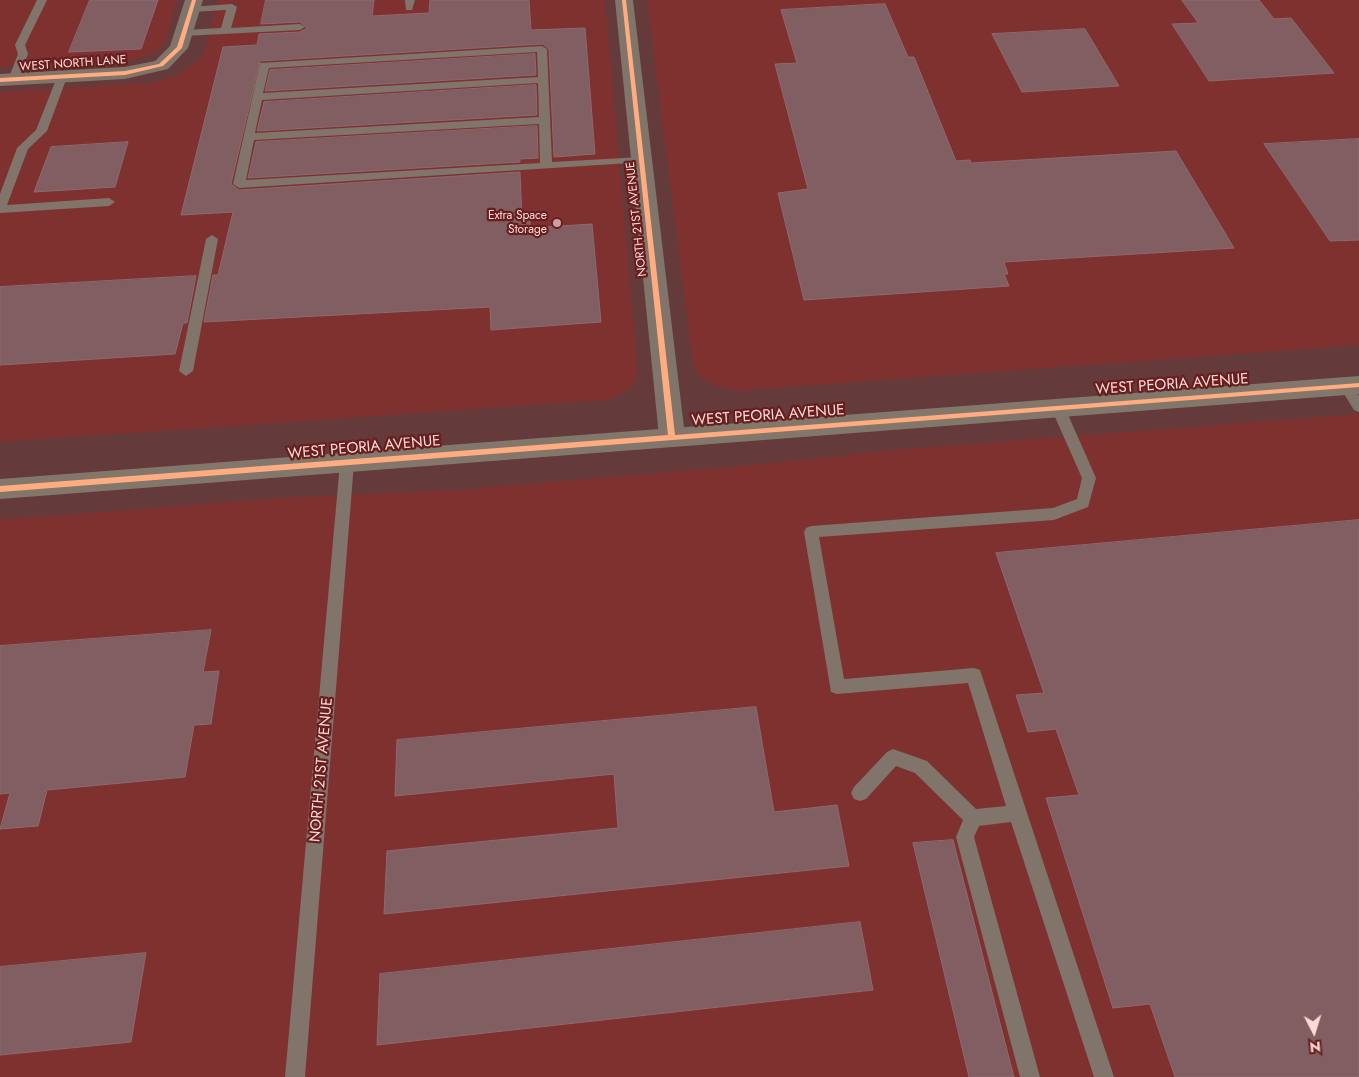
<!DOCTYPE html>
<html>
<head>
<meta charset="utf-8">
<style>
	body { margin:0 }
	#map { position:relative; width:1359px; height:1077px; overflow:hidden; background:#643b3a; font-family:Jost,sans-serif }
	canvas { display:block }
	.north { position:absolute; left:1289px; top:1007px; width:50px; height:50px; -webkit-text-stroke:4px #681e1f; paint-order:stroke; rotate:175deg; font-size:14px; font-weight:700; line-height:20px; text-align:center; color:#ffd9d5 }
	.north::after { content:''; display:block; margin:auto; width:18px; height:22px; background:#ffd9d5; clip-path:polygon(50% 0,100% 100%,50% 72%,0 100%) }
</style>
</head>
<body>
<div id="map">
<canvas width="1359" height="1077"></canvas>
<div class="north">N</div>
</div>
<script>
const ctx = document.querySelector('canvas').getContext('2d');
ctx.lineJoin = 'round';
function fill(path, color) {
  ctx.fillStyle = color;
  ctx.fill(path, 'evenodd');
}
function stroke(path, color, width, dash) {
  ctx.strokeStyle = color;
  ctx.lineWidth = width;
  ctx.lineCap = dash ? 'butt' : 'round';
  ctx.setLineDash(dash || []);
  ctx.stroke(path);
}
function drawText(font, color, halo, rows, align = 'center') {
  ctx.font = font + ' Jost,sans-serif';
  ctx.lineWidth = 4.5;
  ctx.setLineDash([]);
  ctx.textBaseline = 'middle';
  ctx.strokeStyle = halo;
  ctx.fillStyle = color;
  for (const [text, x, y, turn = 0] of rows) {
    ctx.save();
    ctx.translate(x, y);
    ctx.rotate((+turn || 0) * Math.PI / 180);
    ctx.textAlign = isNaN(turn) ? turn : align;
    if (halo) ctx.strokeText(text, 0, 0);
    ctx.fillText(text, 0, 0);
    ctx.restore();
  }
}
const built = new Path2D(`
	M 0,0 L 177,0 L 165,43 L 153,53 L 134,60 L 0,67 Z
	M 218,0 L 605,0 L 638,375 L 632,386 L 622,394 L 606,400 L 0,442 L 0,92 L 132,84 L 155,82 L 179,74 L 203,56 Z
	M 647,0 L 1359,0 L 1359,345 L 735,391 L 716,386 L 699,376 L 693,364 Z
	M 1359,414 L 1359,1077 L 0,1077 L 0,520 L 278,498 L 455,490 L 742,466 L 892,450 Z`);
const building = new Path2D(`
	M 90,0 L 158,0 L 141,49 L 69,52 Z
	M 266,0 L 374,0 L 372,16 L 429,13 L 430,0 L 529,0 L 531,30 L 585,28 L 595,154 L 554,157 L 549,49 L 543,44 L 260,61 L 231,184 L 239,190 L 520,172 L 522,219 L 530,219 L 530,228 L 592,224 L 601,322 L 491,330 L 490,307 L 204,322 L 213,275 L 218,275 L 233,212 L 181,215 L 223,47 L 257,45 L 259,34 L 300,32 L 307,28 L 300,22 L 261,24 Z
	M 1182,0 L 1259,0 L 1274,19 L 1291,18 L 1334,73 L 1209,81 L 1172,24 L 1198,23 Z
	M 885,4 L 908,57 L 914,57 L 956,161 L 970,160 L 971,163 L 1176,151 L 1234,248 L 1004,262 L 1008,274 L 1004,274 L 1009,286 L 804,300 L 778,193 L 808,189 L 775,64 L 797,63 L 781,10 Z
	M 1085,29 L 1119,86 L 1022,92 L 992,34 Z
	M 535,54 L 536,75 L 265,91 L 270,70 Z
	M 536,85 L 537,115 L 257,131 L 264,102 Z
	M 537,126 L 538,158 L 520,159 L 520,162 L 248,178 L 256,142 Z
	M 1359,139 L 1359,240 L 1330,241 L 1264,144 Z
	M 128,142 L 115,187 L 34,192 L 51,147 Z
	M 196,276 L 187,323 L 183,323 L 175,354 L 0,365 L 0,287 Z
	M 1359,520 L 1359,1077 L 1175,1077 L 1150,1004 L 1113,1008 L 1046,798 L 1079,795 L 1056,729 L 1028,732 L 1016,695 L 1044,693 L 996,553 Z
	M 211,630 L 203,672 L 219,671 L 211,724 L 194,725 L 185,777 L 47,790 L 38,826 L 0,829 L 10,793 L 0,794 L 0,646 Z
	M 756,707 L 774,812 L 837,805 L 849,866 L 384,914 L 387,851 L 618,828 L 614,774 L 395,796 L 397,740 Z
	M 953,840 L 1001,1027 L 1014,1077 L 969,1077 L 913,843 Z
	M 860,922 L 873,990 L 377,1045 L 380,974 Z
	M 146,953 L 131,1042 L 0,1055 L 0,967 Z`);
const service = new Path2D(`
	M 37,0 L 47,0 L 25,45 L 28,54 L 18,80 L 13,83 L 9,82 L 8,80 L 18,54 L 15,45 Z
	M 405,0 L 415,0 L 412,10 L 406,10 Z
	M 232,4 L 237,7 L 231,28 L 300,24 L 305,27 L 300,30 L 184,36 L 179,33 L 184,30 L 221,28 L 226,10 L 192,12 L 187,9 L 189,7 Z
	M 542,46 L 547,49 L 552,162 L 642,157 L 646,158 L 646,162 L 239,188 L 233,184 L 260,63 ZM 537,52 L 538,77 L 263,93 L 269,68 ZM 538,83 L 539,117 L 255,133 L 262,100 ZM 539,124 L 540,163 L 246,180 L 254,140 Z
	M 62,74 L 67,77 L 47,131 L 28,149 L 7,205 L 109,198 L 115,202 L 109,206 L 0,213 L 0,194 L 17,148 L 36,130 L 57,77 Z
	M 212,235 L 218,239 L 193,371 L 186,376 L 179,371 L 206,239 Z
	M 1346,381 L 1351,383 L 1359,396 L 1359,412 L 1354,410 L 1339,386 Z
	M 1058,403 L 1065,408 L 1096,478 L 1088,507 L 1054,520 L 819,537 L 844,679 L 974,668 L 980,670 L 1114,1077 L 1094,1077 L 1011,822 L 979,826 L 974,837 L 1040,1077 L 1020,1077 L 956,837 L 963,820 L 915,773 L 896,766 L 866,799 L 860,801 L 854,799 L 851,793 L 854,787 L 887,752 L 893,749 L 927,761 L 976,809 L 1006,806 L 968,683 L 837,694 L 831,692 L 804,532 L 806,528 L 811,526 L 1053,508 L 1077,499 L 1082,478 L 1051,408 Z
	M 347,458 L 352,459 L 354,463 L 305,1077 L 285,1077 L 340,463 L 342,459 Z`);
const minor = new Path2D(`
	M 185,0 L 203,0 L 188,48 L 168,69 L 125,79 L 0,86 L 0,74 L 125,67 L 155,61 L 170,46 Z
	M 615,0 L 633,0 L 685,436 L 681,443 L 672,445 L 663,443 L 659,436 Z`);
const secondary = new Path2D(`
	M 1359,376 L 1359,394 L 0,499 L 0,479 Z`);
const cycleway = new Path2D(`
	M 192,0 L 196,0 L 182,48 L 163,66 L 125,75 L 0,82 L 0,78 L 125,71 L 159,64 L 177,47 Z
	M 622,0 L 626,0 L 675,435 L 1359,383 L 1359,387 L 0,492 L 0,486 L 668,435 Z`);
const markers = [
	[557,223,5,"#c9a29f"]
];
const farStreetnames = [
	["WEST NORTH LANE",73,64,-4],
	["NORTH 21ST AVENUE",637,219,-96]
];
const farPoinames = [
	["Extra Space",547,216],
	["Storage",547,230]
];
const streetNames = [
	["WEST PEORIA AVENUE",1172,385,-4],
	["WEST PEORIA AVENUE",768,416,-4],
	["WEST PEORIA AVENUE",364,448,-5],
	["NORTH 21ST AVENUE",322,770,-85]
];
fill(built, '#7f3130');
fill(building, '#805e62');
stroke(building, '#8d6a6e', 1);
fill(service, '#80746b');
fill(minor, '#80746b');
fill(secondary, '#83776c');
fill(cycleway, '#ffac80');
for (const [x, y, r, color] of markers) {
  const dot = new Path2D();
  dot.arc(x, y, r, 0, 2 * Math.PI);
  ctx.fillStyle = color;
  ctx.fill(dot);
  stroke(dot, '#681e1f', 2);
}
drawText('12px', '#ffd9d5', '#681e1f', farStreetnames);
drawText('12px', '#ffd9d5', '#681e1f', farPoinames, 'right');
drawText('15px', '#ffd9d5', '#681e1f', streetNames);
</script>
</body>
</html>
